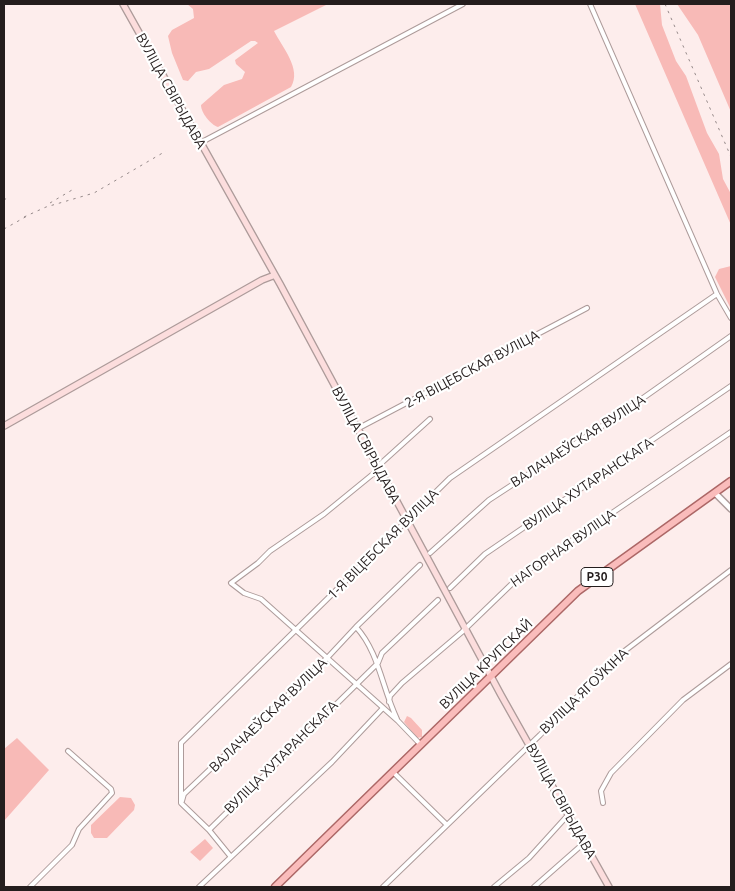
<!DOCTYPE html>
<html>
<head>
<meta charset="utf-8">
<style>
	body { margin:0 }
	#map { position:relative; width:735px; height:891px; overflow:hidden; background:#fdedec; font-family:Ubuntu,sans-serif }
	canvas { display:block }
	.frame { position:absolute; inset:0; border:5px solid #241d1d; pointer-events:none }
</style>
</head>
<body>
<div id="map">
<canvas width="735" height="891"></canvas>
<div class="frame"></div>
</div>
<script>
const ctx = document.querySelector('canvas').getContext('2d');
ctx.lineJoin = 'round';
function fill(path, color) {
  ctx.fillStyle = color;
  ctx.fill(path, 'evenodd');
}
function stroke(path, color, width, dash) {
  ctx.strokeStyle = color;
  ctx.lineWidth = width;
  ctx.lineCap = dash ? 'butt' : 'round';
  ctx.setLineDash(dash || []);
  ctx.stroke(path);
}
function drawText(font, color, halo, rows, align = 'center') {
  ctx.font = font + ' Ubuntu,sans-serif';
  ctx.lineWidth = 4.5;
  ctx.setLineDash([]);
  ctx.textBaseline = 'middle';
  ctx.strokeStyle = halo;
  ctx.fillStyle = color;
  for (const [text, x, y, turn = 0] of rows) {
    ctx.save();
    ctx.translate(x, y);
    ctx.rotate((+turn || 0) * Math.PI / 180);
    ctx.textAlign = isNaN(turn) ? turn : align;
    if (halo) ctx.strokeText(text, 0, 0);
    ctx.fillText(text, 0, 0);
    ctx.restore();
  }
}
const green = new Path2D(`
	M 187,4 L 328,4 L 274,31 C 282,47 302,69 291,87 L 218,127 C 211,125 201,113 201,105 L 224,85 L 242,79 L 245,72 L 236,64 L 235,60 L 258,43 L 255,41 L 251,41 L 209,69 L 196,72 L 188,81 L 183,80 L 172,53 L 168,36 L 172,30 L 194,18 L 193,9 Z
	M 635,4 L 660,4 L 662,25 L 676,61 L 686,76 L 707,133 L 719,154 L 723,179 L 731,194 L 731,225 Z
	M 677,4 L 731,4 L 731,112 L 698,35 Z
	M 731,266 L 731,309 L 715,277 L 719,269 Z
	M 407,716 L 411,718 L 422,730 L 422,737 L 417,738 L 404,722 Z
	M 17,738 L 49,770 L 4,821 L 4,749 Z
	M 120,797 L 131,798 L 135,805 L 134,810 L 107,838 L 94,838 L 91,833 L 91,825 Z
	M 205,839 L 213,848 L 200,861 L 190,852 Z`);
const minor = new Path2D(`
	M 590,4 L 717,294 L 731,318
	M 200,143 L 463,4
	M 357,429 L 587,308
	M 377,467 L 430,419
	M 380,472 L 373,474 L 324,514 L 270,551 L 258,563 L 231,583 L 244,593 L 261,599 L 398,721 L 421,745
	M 430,553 L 489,500 L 619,415 L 731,336
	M 450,588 L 485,554 L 731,386
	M 356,627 C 379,652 382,688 397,719
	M 389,702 L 390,696 L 402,683 L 462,632 L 521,575 L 731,432
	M 393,772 L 447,825
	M 182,801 L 184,794 L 328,657 L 356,627 L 420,565
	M 603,803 L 601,791 L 611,773 L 683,700 L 731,664
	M 209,830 L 378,663 L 382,653 L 438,600
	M 231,857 L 209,830 L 181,803 L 181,743 L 450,478 L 717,294
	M 30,887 L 72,845 L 79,829 L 112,793 L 111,789 L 68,751
	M 199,887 L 332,762 L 383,708
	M 383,887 L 540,735 L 614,659 L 731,570
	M 494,887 L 529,858 L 568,815
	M 534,887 L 584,843`);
const tertiary = new Path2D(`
	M 715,493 L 731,509`);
const secondary = new Path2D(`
	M 123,4 L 280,284 L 501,695 L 609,887
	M 4,426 L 262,280 L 275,275`);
const primary = new Path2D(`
	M 275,887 L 578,591 L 731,481`);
const rail = new Path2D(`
	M 665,4 L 731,157
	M 4,200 L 10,196
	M 50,203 L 72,190
	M 24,217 L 46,207 L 94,193 L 166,151
	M 4,229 L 29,215`);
const shields = [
	[597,577,32]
];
const shieldNames = [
	["Р30",597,577]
];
const streetNames = [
	["ВУЛІЦА СВІРЫДАВА",171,91,61],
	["2-Я ВІЦЕБСКАЯ ВУЛІЦА",472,369,-28],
	["ВАЛАЧАЕЎСКАЯ ВУЛІЦА",578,441,-33],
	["ВУЛІЦА СВІРЫДАВА",366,445,62],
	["ВУЛІЦА ХУТАРАНСКАГА",588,484,-34],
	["1-Я ВІЦЕБСКАЯ ВУЛІЦА",383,544,-45],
	["НАГОРНАЯ ВУЛІЦА",563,548,-35],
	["ВУЛІЦА КРУПСКАЙ",486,664,-44],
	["ВУЛІЦА ЯГОЎКІНА",584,691,-44],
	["ВАЛАЧАЕЎСКАЯ ВУЛІЦА",268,715,-44],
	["ВУЛІЦА ХУТАРАНСКАГА",281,757,-45],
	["ВУЛІЦА СВІРЫДАВА",561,801,61]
];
fill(green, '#f8bab7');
stroke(minor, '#ad9b9a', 6);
stroke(tertiary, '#ad9b9a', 8);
stroke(secondary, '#ad9b9a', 8);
stroke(primary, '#ac6766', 9);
stroke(minor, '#fff', 4);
stroke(tertiary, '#fff', 5);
stroke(secondary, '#fcdddd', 5.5);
stroke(primary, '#fabcbb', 6);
stroke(rail, '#958989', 1, [2.5, 5]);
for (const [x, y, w] of shields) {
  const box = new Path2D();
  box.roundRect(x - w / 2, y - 9.5, w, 19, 4);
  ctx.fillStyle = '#fff';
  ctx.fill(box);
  stroke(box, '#241d1d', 1);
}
drawText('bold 12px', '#241d1d', null, shieldNames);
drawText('14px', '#241d1d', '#fff', streetNames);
</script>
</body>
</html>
